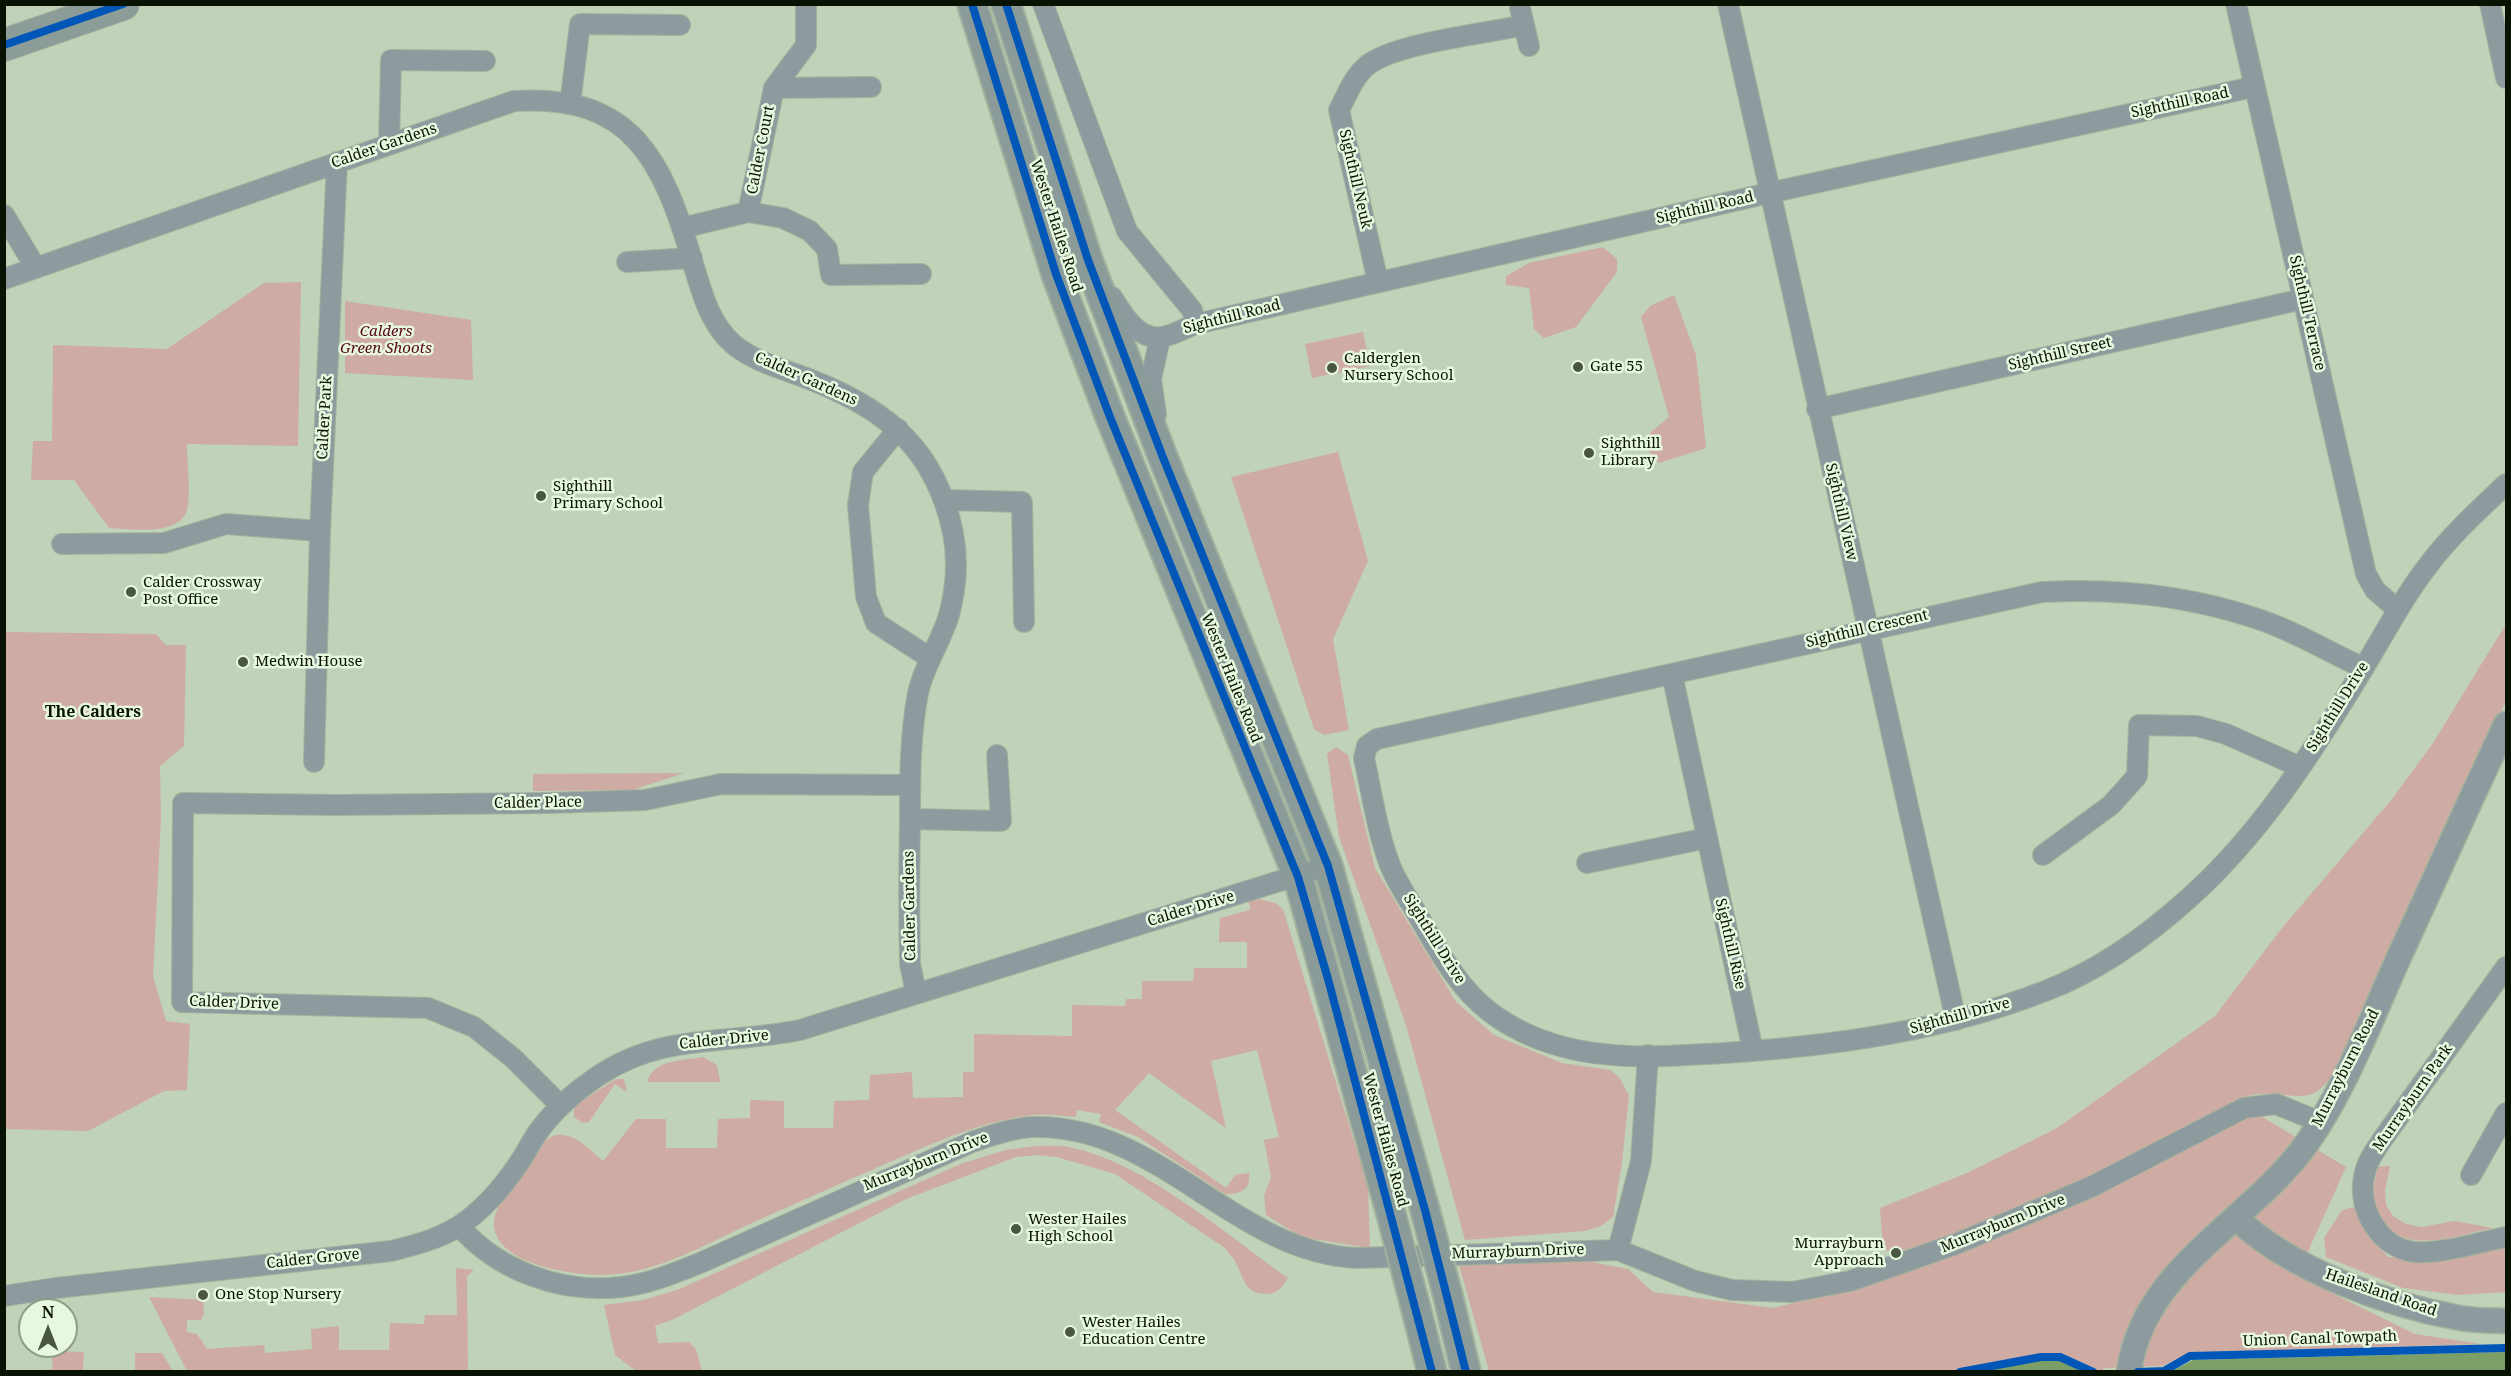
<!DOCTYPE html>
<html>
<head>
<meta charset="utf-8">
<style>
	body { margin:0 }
	#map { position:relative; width:2511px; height:1376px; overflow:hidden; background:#c0d2b7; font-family:"Noto Serif",serif }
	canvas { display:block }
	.frame { position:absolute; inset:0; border:6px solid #081303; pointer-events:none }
	.north { position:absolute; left:18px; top:1298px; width:60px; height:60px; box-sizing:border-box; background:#e7f8df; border:2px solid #8e9c87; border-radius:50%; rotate:0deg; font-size:16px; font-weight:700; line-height:24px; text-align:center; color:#081303 }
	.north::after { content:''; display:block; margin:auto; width:21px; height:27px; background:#485642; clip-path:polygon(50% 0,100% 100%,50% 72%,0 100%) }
</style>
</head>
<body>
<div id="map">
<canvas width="2511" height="1376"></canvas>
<div class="frame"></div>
<div class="north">N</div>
</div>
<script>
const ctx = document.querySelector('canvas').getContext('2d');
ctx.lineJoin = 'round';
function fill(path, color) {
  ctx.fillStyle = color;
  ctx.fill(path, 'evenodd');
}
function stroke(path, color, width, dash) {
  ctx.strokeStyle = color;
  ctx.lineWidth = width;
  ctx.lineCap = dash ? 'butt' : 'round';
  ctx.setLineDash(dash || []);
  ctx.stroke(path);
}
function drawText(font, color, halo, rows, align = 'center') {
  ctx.font = font + ' "Noto Serif",serif';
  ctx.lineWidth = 5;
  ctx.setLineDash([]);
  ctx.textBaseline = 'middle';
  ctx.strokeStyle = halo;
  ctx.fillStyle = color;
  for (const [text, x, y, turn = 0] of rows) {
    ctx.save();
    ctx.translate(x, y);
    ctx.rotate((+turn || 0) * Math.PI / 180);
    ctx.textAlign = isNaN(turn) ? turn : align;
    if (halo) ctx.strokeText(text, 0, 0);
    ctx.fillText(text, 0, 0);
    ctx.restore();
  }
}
const green = new Path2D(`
	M 1603,247 L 1617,259 L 1617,272 L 1576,327 L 1544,338 L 1534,329 L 1529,288 L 1506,285 L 1506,276 L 1529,263 Z
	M 301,282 L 298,446 L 187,444 C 187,460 191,496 187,510 C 179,537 129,529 109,528 L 74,480 L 31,480 L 33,441 L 52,441 L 53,345 L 167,349 L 264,283 Z
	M 1674,295 L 1696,355 L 1706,448 L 1659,463 L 1649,452 L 1650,433 L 1669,417 L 1641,317 L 1650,306 Z
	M 345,301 L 471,320 L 473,380 L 345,373 Z
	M 1363,332 L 1370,366 L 1312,378 L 1305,344 Z
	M 1338,452 L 1368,561 L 1333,639 L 1349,730 L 1324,735 L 1314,729 L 1231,477 Z
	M 2506,624 L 2506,701 L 2338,1067 C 2309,1114 2295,1088 2251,1095 C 2154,1143 2057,1199 1953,1234 C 1930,1242 1908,1253 1883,1250 L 1880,1208 L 1967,1173 L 2057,1128 L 2215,1016 L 2282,928 L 2392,799 L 2433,743 Z
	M 4,632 L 156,634 L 166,645 L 186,645 L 184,746 L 160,766 L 161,819 L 153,976 L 166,1021 L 190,1024 L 187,1090 L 164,1091 L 88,1131 L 5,1129 Z
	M 1336,747 L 1348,755 L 1375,868 L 1456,1002 L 1494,1035 L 1562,1063 L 1610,1070 L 1619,1077 L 1629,1095 L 1622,1163 L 1613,1217 L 1601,1226 L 1585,1231 L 1465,1240 L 1406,1025 L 1339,837 L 1327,754 Z
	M 684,773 L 633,790 L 533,791 L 533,774 Z
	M 1260,899 L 1277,904 L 1283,909 L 1368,1187 L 1370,1248 L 1301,1237 L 1266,1215 L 1264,1196 L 1271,1177 L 1264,1140 L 1279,1137 L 1257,1050 L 1211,1061 L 1226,1128 L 1149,1073 L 1115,1110 L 1226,1188 L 1235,1175 L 1249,1173 C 1251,1190 1241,1194 1225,1194 L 1138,1137 L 1099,1122 L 1101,1114 L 1077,1110 L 1076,1117 C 1062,1116 1048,1114 1035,1115 C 984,1120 939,1141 892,1161 C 841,1183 790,1206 739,1229 C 697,1249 654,1273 606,1275 C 576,1276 491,1265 494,1221 C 496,1201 516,1187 526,1172 C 534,1159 539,1138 557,1135 C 575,1133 590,1150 603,1161 L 636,1119 L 666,1119 L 666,1148 L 717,1148 L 718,1119 L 750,1118 L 750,1100 L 784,1101 L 784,1128 L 833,1128 L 834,1101 L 869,1100 L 870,1075 L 912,1072 L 913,1098 L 963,1097 L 963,1072 L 974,1072 L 974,1034 L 1072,1036 L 1072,1005 L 1125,1006 L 1126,999 L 1142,999 L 1142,981 L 1193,981 L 1194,968 L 1247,968 L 1247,942 L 1219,942 L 1220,918 L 1250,910 L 1249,901 Z
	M 703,1057 L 717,1065 L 720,1082 L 647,1082 C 654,1059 682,1061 703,1057 Z
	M 616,1079 L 624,1079 L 627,1092 L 615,1084 L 589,1122 L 583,1123 L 574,1117 L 574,1106 Z
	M 2254,1112 L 2346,1167 L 2297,1276 L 2415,1334 L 2481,1344 L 2188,1353 L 2163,1366 L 2104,1368 L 2102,1372 L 2060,1357 L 1970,1372 L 1489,1371 L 1459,1265 L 1461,1263 L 1576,1259 L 1628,1269 L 1653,1292 L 1773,1308 L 1863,1286 L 2111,1189 Z
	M 1036,1146 C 1048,1146 1061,1145 1073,1148 C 1146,1164 1227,1235 1288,1278 C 1282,1287 1278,1294 1266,1294 C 1245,1294 1244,1279 1236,1263 C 1234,1258 1228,1253 1225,1248 L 1115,1174 L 1057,1157 L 1037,1155 L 1016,1157 L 906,1199 L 674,1319 L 655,1326 L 658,1343 L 689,1342 L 696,1349 L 702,1371 L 636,1371 L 615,1355 L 604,1305 L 643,1300 L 677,1290 L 963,1163 L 1006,1150 Z
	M 2390,1166 L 2385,1190 L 2386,1205 L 2393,1216 L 2406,1224 L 2422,1227 L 2454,1221 L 2493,1228 C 2457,1235 2402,1258 2379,1216 C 2371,1200 2373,1184 2378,1167 Z
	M 2354,1207 L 2365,1230 L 2388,1257 L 2450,1260 L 2506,1248 L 2506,1292 L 2458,1295 L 2403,1288 L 2326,1257 L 2324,1238 L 2342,1210 Z
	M 456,1268 L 474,1270 L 467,1276 L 468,1371 L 187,1371 L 149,1297 L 203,1300 L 204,1314 L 201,1320 L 187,1320 L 187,1332 L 197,1334 L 207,1349 L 264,1345 L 265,1353 L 312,1349 L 311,1329 L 339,1326 L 339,1350 L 389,1350 L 390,1323 L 424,1324 L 425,1315 L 457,1315 Z
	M 51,1351 L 84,1352 L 83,1371 L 36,1371 L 53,1369 Z
	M 135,1353 L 162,1353 L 173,1371 L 135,1371 Z`);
const water = new Path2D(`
	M 2506,1352 L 2506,1371 L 2172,1371 L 2193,1360 Z
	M 2059,1360 L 2082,1371 L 1981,1371 L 2038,1361 Z`);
const minor = new Path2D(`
	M 1043,4 L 1127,231 L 1192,310 L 1196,324
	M 1728,4 L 1956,1020
	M 2236,4 L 2366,574 L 2375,590 L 2398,610
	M 2490,4 L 2506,78
	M 1520,8 L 1529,46
	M 774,88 L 871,87
	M 570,104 L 580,24 L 680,25
	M 389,144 L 391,60 L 485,61
	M 748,212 L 774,88 L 806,45 L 806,4
	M 4,215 L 36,268
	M 682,228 L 748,212 L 783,218 L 810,231 L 827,249 L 831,275 L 921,274
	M 627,262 L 692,258
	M 4,279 L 514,101 C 633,93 663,162 692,260 C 701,290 709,323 733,344 C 755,363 788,370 814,381 C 889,411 936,451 953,533 C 958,559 956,589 949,615 C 941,642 924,665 918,693 C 910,735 910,777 910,820 C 909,868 909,916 910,964 L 916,993
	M 1378,282 L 1339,110 C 1348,93 1356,70 1374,61 C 1407,42 1484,34 1524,25
	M 1112,297 C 1122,313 1137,340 1161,337 C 1172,336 1185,328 1196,324 L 1769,193 L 2253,87
	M 1817,409 L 2303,299
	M 1156,414 L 1151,379 L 1160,338
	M 898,429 L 863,472 L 858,505 L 866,597 L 876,623 L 930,658
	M 946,500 L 1022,502 L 1024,622
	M 62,544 L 164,543 L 226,524 L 320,531
	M 2364,668 C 2328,652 2293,630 2255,618 C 2186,595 2114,588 2042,592 L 1377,739 L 1367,746 L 1364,758 C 1372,794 1377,831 1390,865 C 1396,881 1407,897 1416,912 C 1437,948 1457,987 1490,1012 C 1511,1028 1535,1039 1560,1046 C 1612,1061 1671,1056 1724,1053 C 1833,1046 1943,1031 2045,991 C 2098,971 2147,936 2189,898 C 2260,835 2314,750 2363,669 C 2385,633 2404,596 2430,563 C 2452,534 2480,509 2506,484
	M 1672,674 L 1753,1051
	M 314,762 L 320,531 L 337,162
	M 910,819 L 1001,821 L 997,755
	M 2043,855 L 2111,805 L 2137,776 L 2139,725 L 2197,726 L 2226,734 L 2300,767
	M 1587,863 L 1707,838
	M 2506,967 L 2382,1140 C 2374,1152 2366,1163 2364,1177 C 2357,1210 2381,1249 2415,1252 C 2442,1254 2480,1242 2506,1237
	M 560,1105 L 513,1058 L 474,1027 L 428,1008 L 182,1002 L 183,803 L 337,805 L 549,803 L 645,800 L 721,784 L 909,785
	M 2471,1175 L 2506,1113
	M 459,1226 C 498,1271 562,1294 621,1287 C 648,1284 675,1273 700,1263 L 972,1142 C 992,1135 1013,1128 1034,1127 C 1158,1124 1235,1252 1356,1258 L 1618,1250 L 1695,1281 L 1732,1290 L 1792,1292 L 1850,1281 L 1956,1244 L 2091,1187 L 2244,1108 L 2276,1104 L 2320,1122
	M 1618,1250 L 1641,1161 L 1648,1055
	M 4,1296 L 56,1288 L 391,1251 C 415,1245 439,1239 459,1226 C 483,1210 503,1187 519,1163 C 527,1152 532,1139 541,1128 C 557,1107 576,1091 598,1076 C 663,1032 728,1045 800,1030 L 1328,866`);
const tertiary = new Path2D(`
	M 2236,1218 C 2291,1270 2387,1305 2460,1318 C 2475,1321 2492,1320 2506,1321
	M 2129,1372 C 2142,1268 2251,1222 2307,1143 C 2344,1090 2368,1027 2394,968 C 2431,886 2468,805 2506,724`);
const secondary = new Path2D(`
	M 972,4 L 1056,274 L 1110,417 L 1298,877 L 1390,1210
	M 1006,4 L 1088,260 L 1162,455 L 1328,866 L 1425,1210
	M 1448,1296 L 1466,1372
	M 1414,1301 L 1432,1372`);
const primary = new Path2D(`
	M 4,45 L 123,4`);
const secondaryBridge = new Path2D(`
	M 1390,1210 L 1414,1301
	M 1425,1210 L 1448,1296`);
const cycleway = new Path2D(`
	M 972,4 L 1056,274 L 1110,417 L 1298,877 L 1328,979 L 1432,1372
	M 1006,4 L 1088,260 L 1162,455 L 1328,866 L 1425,1210 L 1466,1372
	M 4,45 L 123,4
	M 1960,1372 L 2041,1357 L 2060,1357 L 2093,1372
	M 2138,1372 L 2164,1371 L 2190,1356 L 2506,1348`);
const markers = [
	[1578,367,6,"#485642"],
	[1332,368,6,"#485642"],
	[1589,453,6,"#485642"],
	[541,496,6,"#485642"],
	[131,592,6,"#485642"],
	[243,662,6,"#485642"],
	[1016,1229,6,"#485642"],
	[1896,1253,6,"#485642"],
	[203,1295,6,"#485642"],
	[1070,1332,6,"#485642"]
];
const streetNames = [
	["Sighthill Road",2180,103,-12],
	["Calder Gardens",384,146,-19],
	["Calder Court",761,150,-79],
	["Sighthill Neuk",1355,179,77],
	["Sighthill Road",1705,208,-13],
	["Wester Hailes Road",1056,226,72],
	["Sighthill Terrace",2307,313,77],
	["Sighthill Road",1232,317,-14],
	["Sighthill Street",2060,354,-13],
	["Calder Gardens",806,379,24],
	["Calder Park",325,418,-87],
	["Sighthill View",1841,512,77],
	["Sighthill Crescent",1867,629,-13],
	["Wester Hailes Road",1231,678,68],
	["Sighthill Drive",2338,707,-58],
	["Calder Place",538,803,-1],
	["Calder Gardens",910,906,-91],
	["Calder Drive",1191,909,-17],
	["Sighthill Drive",1434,939,58],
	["Sighthill Rise",1730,944,77],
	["Calder Drive",234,1003,2],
	["Sighthill Drive",1960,1016,-15],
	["Calder Drive",724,1040,-6],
	["Murrayburn Road",2346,1068,-63],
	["Murrayburn Park",2413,1098,-55],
	["Wester Hailes Road",1385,1140,75],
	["Murrayburn Drive",926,1162,-22],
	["Murrayburn Drive",2003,1224,-22],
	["Murrayburn Drive",1518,1252,-2],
	["Calder Grove",313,1259,-6],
	["Hailesland Road",2381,1293,19],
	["Union Canal Towpath",2320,1339,-2]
];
const parkNames = [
	["Calders",386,332],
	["Green Shoots",386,349]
];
const poiNames = [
	["Calderglen",1344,359],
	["Nursery School",1344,376],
	["Gate 55",1590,367],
	["Sighthill",1601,444],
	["Library",1601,461],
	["Sighthill",553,487],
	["Primary School",553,504],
	["Calder Crossway",143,583],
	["Post Office",143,600],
	["Medwin House",255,662],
	["Wester Hailes",1028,1220],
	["High School",1028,1237],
	["Murrayburn",1884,1244,"right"],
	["Approach",1884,1261,"right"],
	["One Stop Nursery",215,1295],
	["Wester Hailes",1082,1323],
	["Education Centre",1082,1340]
];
const neighbourhoodNames = [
	["The Calders",93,712]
];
fill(green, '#ceaca3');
fill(water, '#7b9f67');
stroke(minor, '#a3b19d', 22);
stroke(tertiary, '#a3b19d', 27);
stroke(secondary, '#a3b19d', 32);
stroke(primary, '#a3b19d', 34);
stroke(minor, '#8e9b9e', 20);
stroke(tertiary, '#8e9b9e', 24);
stroke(secondary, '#8a9b9a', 28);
stroke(primary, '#8c9c98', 32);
stroke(secondaryBridge, '#a3b19d', 32, []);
stroke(secondaryBridge, '#8a9b9a', 28);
stroke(cycleway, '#0057b8', 8);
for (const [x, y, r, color] of markers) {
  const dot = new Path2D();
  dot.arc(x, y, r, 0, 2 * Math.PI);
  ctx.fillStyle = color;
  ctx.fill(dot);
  stroke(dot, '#e7f8df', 2);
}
drawText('15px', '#081303', '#e7f8df', streetNames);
drawText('italic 15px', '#58071a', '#e7f8df', parkNames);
drawText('15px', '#081303', '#e7f8df', poiNames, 'left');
drawText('bold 16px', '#081303', '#e7f8df', neighbourhoodNames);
</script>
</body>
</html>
